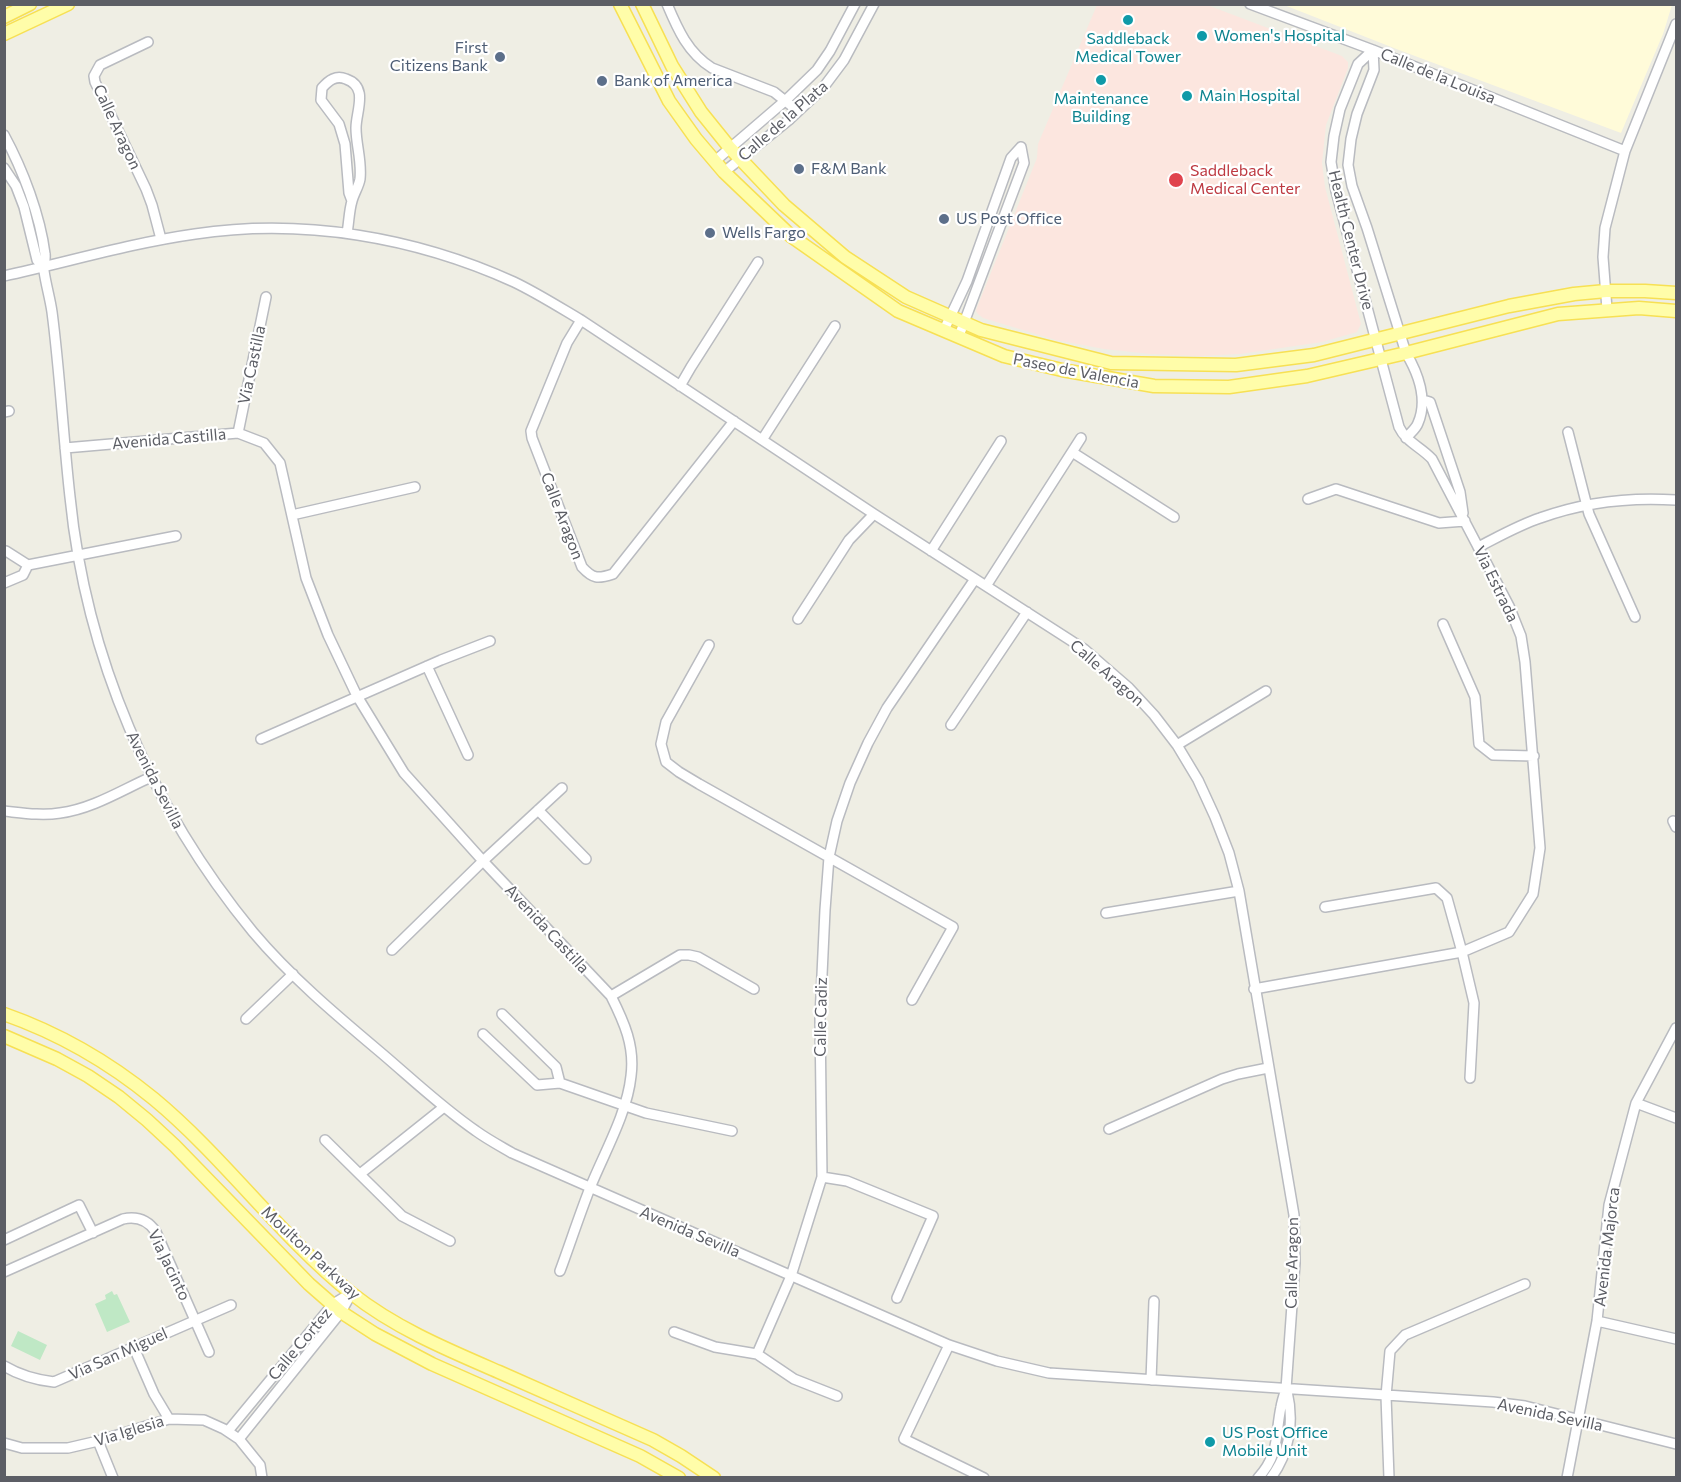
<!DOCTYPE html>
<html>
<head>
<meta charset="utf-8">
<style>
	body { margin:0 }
	#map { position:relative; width:1681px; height:1482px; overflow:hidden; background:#efeee4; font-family:Commissioner,sans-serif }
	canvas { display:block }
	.frame { position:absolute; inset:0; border:6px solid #5c5e65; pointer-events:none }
</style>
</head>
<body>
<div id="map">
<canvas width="1681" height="1482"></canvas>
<div class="frame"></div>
</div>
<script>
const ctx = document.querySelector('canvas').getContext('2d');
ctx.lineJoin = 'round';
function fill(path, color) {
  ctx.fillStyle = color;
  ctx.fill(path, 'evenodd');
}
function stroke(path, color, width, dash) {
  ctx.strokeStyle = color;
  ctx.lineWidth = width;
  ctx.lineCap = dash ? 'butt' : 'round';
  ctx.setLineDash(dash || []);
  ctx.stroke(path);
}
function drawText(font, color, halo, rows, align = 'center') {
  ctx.font = font + ' Commissioner,sans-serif';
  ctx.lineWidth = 4.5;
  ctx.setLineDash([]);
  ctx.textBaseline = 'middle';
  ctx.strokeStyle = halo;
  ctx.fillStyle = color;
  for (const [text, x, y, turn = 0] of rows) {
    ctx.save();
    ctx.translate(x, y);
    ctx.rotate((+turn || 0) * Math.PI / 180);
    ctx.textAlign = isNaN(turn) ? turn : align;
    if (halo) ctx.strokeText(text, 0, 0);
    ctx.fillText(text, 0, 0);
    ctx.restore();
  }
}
const commercial = new Path2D(`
	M 1284,5 L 1672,5 L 1663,34 L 1621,133 L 1399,50 Z`);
const medical = new Path2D(`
	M 1097,5 L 1207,5 L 1342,56 L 1348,62 L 1348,68 L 1326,125 L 1322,163 L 1325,187 L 1361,324 L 1357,332 L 1322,342 L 1240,354 L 1199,356 L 1150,354 L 1104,349 L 1056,340 L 983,318 L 978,314 L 976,311 L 978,305 L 1037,158 L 1038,144 Z`);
const green = new Path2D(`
	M 112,1291 L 114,1295 L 117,1294 L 130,1322 L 107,1332 L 95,1304 L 106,1299 L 105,1295 Z
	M 18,1331 L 47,1345 L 40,1360 L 11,1346 Z`);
const minor = new Path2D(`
	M 667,4 C 678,30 688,53 712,68 L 774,92 L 798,111
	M 1250,4 L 1373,50 L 1625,151
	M 148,42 L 100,65 L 94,76 L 95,82 L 146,189 L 152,205 L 161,239
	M 1373,50 L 1374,70 L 1357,114 L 1351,139 L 1348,165 L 1352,186 L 1367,228 L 1406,353 C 1418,373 1428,400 1418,423 C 1416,429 1410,433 1406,438
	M 4,135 C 23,170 40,215 45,254 C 46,260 43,265 44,271 C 46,285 50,298 52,312 C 60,373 63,435 70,497 C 86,657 151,808 253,932 C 290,976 335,1014 379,1051 C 411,1078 441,1107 476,1131 C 487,1139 500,1146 512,1153 L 949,1345 L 997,1361 L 1049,1373 L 1493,1402 L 1525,1406 L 1676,1444
	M 715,161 L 786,100 L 817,70 L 830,51 L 855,4
	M 4,168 L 16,186 L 24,207 L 37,260 L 43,267
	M 724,172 L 790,119 L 823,88 L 844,60 L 874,4
	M 347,233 C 349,222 349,211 352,201 C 354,193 359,186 360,179 C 362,161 356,145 356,128 C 356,111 369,87 346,79 C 336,75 329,80 322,88 L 321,100 L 339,124 L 345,144 L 349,193 L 352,201
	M 4,276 C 68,262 131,243 195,234 C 303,218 415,237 514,282 C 537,293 559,307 581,320 L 874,514 L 1084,649 L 1129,688 L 1154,715 L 1177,745 L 1198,780 L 1215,817 L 1229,853 L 1239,891 L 1294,1215 L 1295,1263 L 1286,1389 C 1284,1395 1282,1401 1281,1407 C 1275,1435 1280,1454 1258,1478
	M 1607,309 L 1603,257 L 1605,228 L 1625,151 L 1676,24
	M 581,320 L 567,343 L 531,431 L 532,438 L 582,567 C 593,579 598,579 613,574 L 734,421
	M 944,330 L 967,281 L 1011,158 L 1021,147
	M 959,336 L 1024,163 L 1021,147
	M 680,386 L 691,367 L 758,262
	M 1423,400 L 1430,402 L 1460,492 L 1463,513
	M 4,412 L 9,411
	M 1568,432 L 1589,514 L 1635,617
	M 238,433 L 266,297
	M 762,440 L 835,326
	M 65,448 L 238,433 L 264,443 L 280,463 L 306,578 L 328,635 L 357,696 L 404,773 L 483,861 L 611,996 C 624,1022 635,1046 631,1076 C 627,1114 604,1153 590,1188 C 579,1216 570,1244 560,1271
	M 1072,452 L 1174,517
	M 1308,499 L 1336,489 L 1439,523 L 1465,521
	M 292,515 L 415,487
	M 1478,547 C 1498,537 1519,525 1540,518 C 1584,502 1630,497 1676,500
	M 931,551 L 1001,441
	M 4,552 L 6,551 L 28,565
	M 28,565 L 176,536
	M 4,583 L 23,575 L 28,565
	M 986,586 L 1081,438
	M 798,619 L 849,540 L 874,514
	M 1443,624 L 1475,697 L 1479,744 L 1493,755 L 1534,756
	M 709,645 L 666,722 L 661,744 L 666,762 L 679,772 L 699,784 L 953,927 L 912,1000
	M 427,666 L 468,755
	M 951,725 L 1027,612
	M 261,739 L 441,660 L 490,641
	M 1177,745 L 1266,691
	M 538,810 L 586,859
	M 4,811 C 23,813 42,816 60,813 C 92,809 122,790 151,777
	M 1673,821 L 1676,827
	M 1325,907 L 1436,888 L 1447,898 L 1462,952 L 1474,1003 L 1470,1078
	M 1106,913 L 1239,891
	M 392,950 L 483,861 L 562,788
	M 1254,989 L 1462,952 L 1509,932 L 1533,894 L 1540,848 L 1525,662 L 1521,636 L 1509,606 L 1432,459 C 1421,447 1406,442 1399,427 L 1336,191 L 1331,162 L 1334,136 L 1340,109 L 1358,64 L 1373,50
	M 611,996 L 680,955 L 689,955 L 698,957 L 754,989
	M 502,1014 L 556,1067 L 560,1083
	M 246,1019 L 293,974
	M 483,1034 L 537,1085 L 560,1083 L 646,1113 L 732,1131
	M 1636,1103 L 1676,1118
	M 1109,1129 L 1222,1079 L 1238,1074 L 1268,1068
	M 325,1140 L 402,1216 L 450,1241
	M 360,1174 L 444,1107
	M 822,1177 L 847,1181 L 933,1216 L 897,1298
	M 4,1240 L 79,1205 L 93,1233
	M 4,1272 L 123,1219 C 137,1216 148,1220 156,1232 L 209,1352
	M 1597,1321 L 1676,1339
	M 674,1332 L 715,1347 L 757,1354 L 794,1379 L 837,1396
	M 949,1345 L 904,1439 L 984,1478
	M 134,1348 L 154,1394 L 169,1419
	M 757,1354 L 791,1276 L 822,1177 L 820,1018 L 825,910 L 829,857 L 837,821 L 850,783 L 868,743 L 887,708 L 975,579
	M 4,1366 C 21,1376 36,1380 54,1382 L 231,1305
	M 1151,1380 L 1154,1301
	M 228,1431 L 333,1304 L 351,1293
	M 239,1439 L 341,1312 L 351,1294
	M 98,1441 L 113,1478
	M 4,1443 L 22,1448 L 68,1448 L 98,1441 L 169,1419 L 204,1420 L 224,1429 L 239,1439 L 260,1465 L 262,1478
	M 1271,1478 C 1290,1452 1294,1421 1287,1391
	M 1389,1478 L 1386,1396 L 1390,1351 L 1405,1335 L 1525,1284
	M 1567,1478 L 1597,1321 L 1609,1205 L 1636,1103 L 1676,1028`);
const major = new Path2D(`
	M 620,4 L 669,101 L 696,139 L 724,172 L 791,236 L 898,311 L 1004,356 L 1062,370 L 1154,386 L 1229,387 L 1307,376 L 1406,353 L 1558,314 L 1639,308 L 1676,311
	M 642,4 L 672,66 L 701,112 L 730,148 L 784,205 L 845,257 L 906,297 L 981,330 L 1111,363 L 1236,365 L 1314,355 L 1509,306 L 1574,294 L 1606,291 L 1645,291 L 1676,293
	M 4,17 L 30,4
	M 4,34 L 68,4
	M 4,1014 C 58,1033 110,1063 154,1099 C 225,1158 279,1235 351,1293 C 395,1328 448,1350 499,1372 C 550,1395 602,1417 653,1440 L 681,1456 L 714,1478
	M 4,1036 L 57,1059 L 88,1076 L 119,1097 L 147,1120 L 175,1146 L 309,1284 L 341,1312 L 375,1334 L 432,1364 L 640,1456 L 679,1478`);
const markers = [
	[1128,20,6,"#0f9aa8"],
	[1202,36,6,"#0f9aa8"],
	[500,57,6,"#5c6f8a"],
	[1101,80,6,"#0f9aa8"],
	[602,81,6,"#5c6f8a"],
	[1187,96,6,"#0f9aa8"],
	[799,169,6,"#5c6f8a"],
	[1176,180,8,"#e0444e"],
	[944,219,6,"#5c6f8a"],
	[710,233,6,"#5c6f8a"],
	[1210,1442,6,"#0f9aa8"]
];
const cultureNames = [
	["Women's Hospital",1214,36],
	["Saddleback",1128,39,"center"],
	["Medical Tower",1128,57,"center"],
	["Main Hospital",1199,96],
	["Maintenance",1101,99,"center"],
	["Building",1101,117,"center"],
	["US Post Office",1222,1433],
	["Mobile Unit",1222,1451]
];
const serviceNames = [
	["First",488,48,"right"],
	["Citizens Bank",488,66,"right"],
	["Bank of America",614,81],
	["F&M Bank",811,169],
	["US Post Office",956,219],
	["Wells Fargo",722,233]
];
const streetNames = [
	["Calle de la Louisa",1438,76,22],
	["Calle de la Plata",783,121,-41],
	["Calle Aragon",117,127,65],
	["Health Center Drive",1351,240,76],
	["Via Castilla",252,365,-78],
	["Paseo de Valencia",1076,371,11],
	["Avenida Castilla",169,439,-5],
	["Calle Aragon",562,516,69],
	["Via Estrada",1496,584,64],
	["Calle Aragon",1107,673,41],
	["Avenida Sevilla",155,780,63],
	["Avenida Castilla",547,929,47],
	["Calle Cadiz",821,1017,-89],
	["Avenida Sevilla",690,1232,23],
	["Avenida Majorca",1607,1247,-83],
	["Moulton Parkway",311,1253,43],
	["Calle Aragon",1292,1263,-89],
	["Via Jacinto",169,1265,64],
	["Calle Cortez",300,1344,-50],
	["Via San Miguel",118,1354,-24],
	["Avenida Sevilla",1550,1415,12],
	["Via Iglesia",129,1431,-17]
];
const healthNames = [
	["Saddleback",1190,171],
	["Medical Center",1190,189]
];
fill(commercial, '#fffbd9');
fill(medical, '#fce6df');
fill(green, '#bfe8c5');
stroke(minor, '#b9bbc0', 12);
stroke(major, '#f7e054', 15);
stroke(minor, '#fff', 9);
stroke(major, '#fffda9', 12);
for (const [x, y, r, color] of markers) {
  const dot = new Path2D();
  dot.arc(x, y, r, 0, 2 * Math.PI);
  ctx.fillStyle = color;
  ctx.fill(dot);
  stroke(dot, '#fff', 2);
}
drawText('16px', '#0d838f', '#fff', cultureNames, 'left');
drawText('16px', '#4e5e75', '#fff', serviceNames, 'left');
drawText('16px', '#5c5e65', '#fff', streetNames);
drawText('16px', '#be3a42', '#fff', healthNames, 'left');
</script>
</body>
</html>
